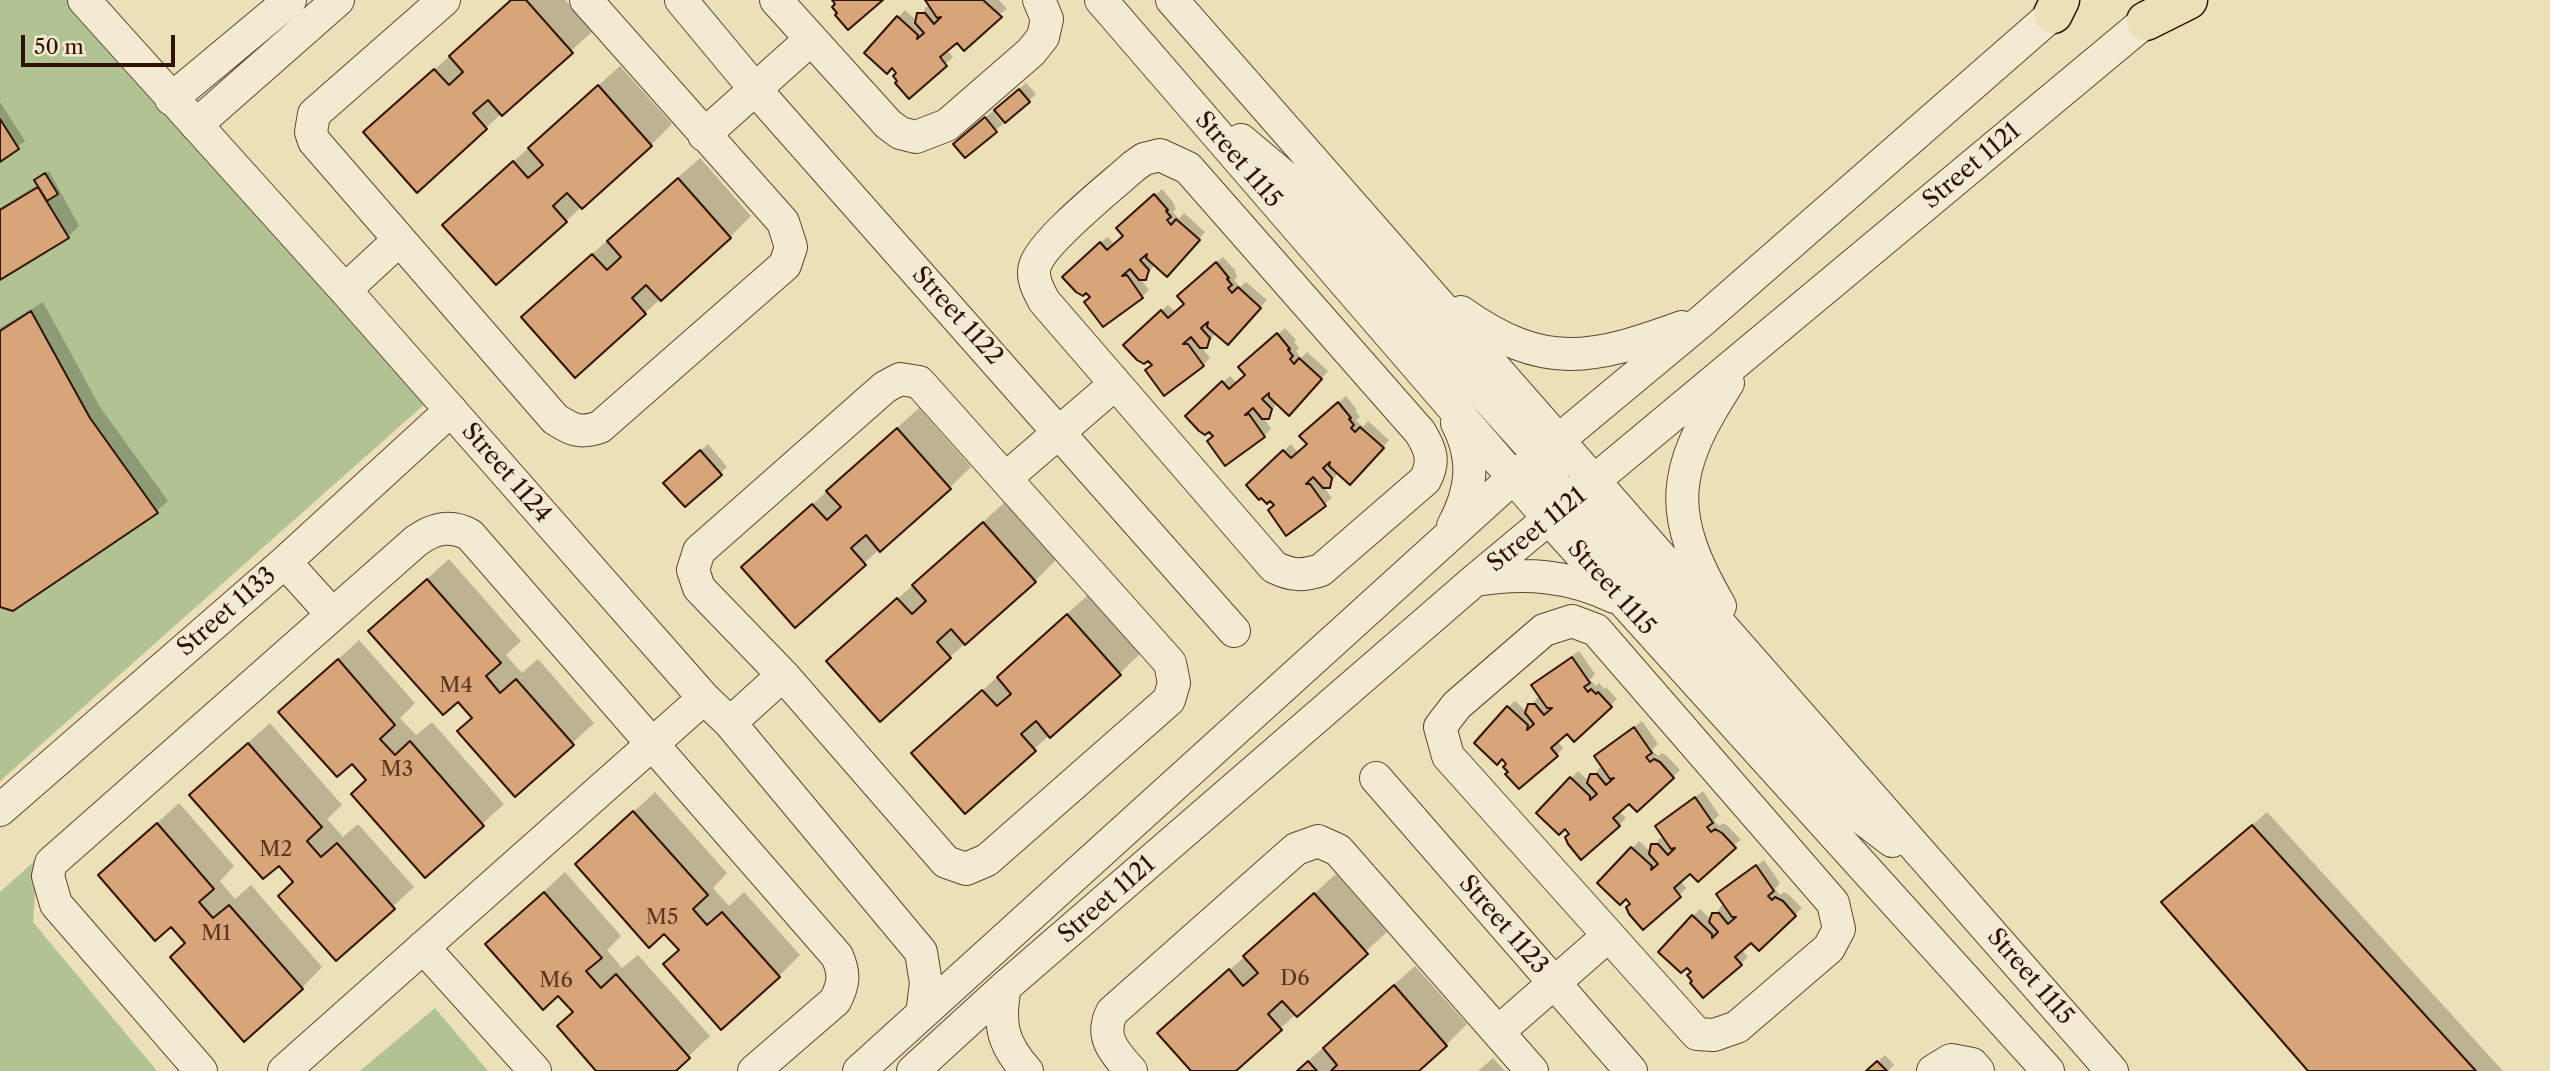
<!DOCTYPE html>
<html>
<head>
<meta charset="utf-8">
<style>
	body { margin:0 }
	#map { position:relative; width:2550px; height:1071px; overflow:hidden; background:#ece0b8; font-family:"Libre Caslon Text",serif }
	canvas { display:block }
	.scale { position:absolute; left:21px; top:35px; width:154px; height:32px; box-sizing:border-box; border:4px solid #301203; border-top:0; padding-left:9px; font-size:21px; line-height:24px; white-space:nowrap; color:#301203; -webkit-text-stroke:5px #f3ebd1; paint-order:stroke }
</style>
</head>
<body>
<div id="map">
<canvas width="2550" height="1071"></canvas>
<div class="scale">50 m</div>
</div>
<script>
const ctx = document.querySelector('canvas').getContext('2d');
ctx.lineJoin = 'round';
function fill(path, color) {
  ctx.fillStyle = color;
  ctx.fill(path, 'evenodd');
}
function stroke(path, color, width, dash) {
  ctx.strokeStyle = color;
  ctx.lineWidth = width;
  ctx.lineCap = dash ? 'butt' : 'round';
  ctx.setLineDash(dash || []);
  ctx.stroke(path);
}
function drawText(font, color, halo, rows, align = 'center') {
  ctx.font = font + ' "Libre Caslon Text",serif';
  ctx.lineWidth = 6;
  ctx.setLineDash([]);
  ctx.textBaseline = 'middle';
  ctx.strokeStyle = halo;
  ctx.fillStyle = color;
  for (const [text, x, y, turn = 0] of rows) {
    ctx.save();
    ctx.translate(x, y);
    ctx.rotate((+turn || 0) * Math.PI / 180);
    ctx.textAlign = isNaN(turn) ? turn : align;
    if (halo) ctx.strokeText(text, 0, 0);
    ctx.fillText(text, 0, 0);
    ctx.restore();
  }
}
const green = new Path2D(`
	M 0,0 L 77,0 L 427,402 L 0,781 Z
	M 38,858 L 33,922 L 157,1071 L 0,1071 L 0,892 Z
	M 435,1008 L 488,1071 L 360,1071 Z`);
const shadow = new Path2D(`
	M 511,0 L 565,0 L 593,31 L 417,190 L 366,132 Z
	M 927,0 L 999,0 L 1007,9 L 947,50 L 953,57 L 909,96 L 892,66 L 866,52 L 905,10 L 917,21 L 926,7 L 932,7 Z
	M 620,66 L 672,124 L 651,145 L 566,221 L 466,204 Z
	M 1026,83 L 1036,94 L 1029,101 L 1003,103 Z
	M 0,102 L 25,141 L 0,160 Z
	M 993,111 L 1003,124 L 965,156 L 962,137 Z
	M 700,158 L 751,216 L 730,237 L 645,313 L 545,296 Z
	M 49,171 L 79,226 L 68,237 L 0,278 L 0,208 L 39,184 L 40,177 Z
	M 1162,189 L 1173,202 L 1176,209 L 1173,212 L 1179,219 L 1184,213 L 1205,232 L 1173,268 L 1155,264 L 1145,278 L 1140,278 L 1149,290 L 1142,297 L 1065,277 L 1107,237 L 1115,244 L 1125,236 L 1125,221 Z
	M 1223,257 L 1235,270 L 1237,277 L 1234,280 L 1240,287 L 1246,282 L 1267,300 L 1235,336 L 1216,332 L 1207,346 L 1201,346 L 1210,358 L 1203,365 L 1126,345 L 1168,305 L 1176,312 L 1186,304 L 1186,289 Z
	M 43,302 L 100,407 L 168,501 L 157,511 L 12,609 L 0,605 L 0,328 Z
	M 1285,328 L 1296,340 L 1294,342 L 1299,348 L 1296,351 L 1301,358 L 1307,352 L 1328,371 L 1296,407 L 1277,403 L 1268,417 L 1263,417 L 1271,429 L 1264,436 L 1215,435 L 1187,416 L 1230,376 L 1237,383 L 1247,375 L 1248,360 Z
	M 1346,396 L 1357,410 L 1355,411 L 1360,417 L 1356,420 L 1363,427 L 1368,421 L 1389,440 L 1357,476 L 1338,472 L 1329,486 L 1323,486 L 1332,498 L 1286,533 L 1276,504 L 1248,485 L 1291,444 L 1298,453 L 1309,444 L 1308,429 Z
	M 919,408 L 971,467 L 950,487 L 864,563 L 743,567 Z
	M 708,444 L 727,467 L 685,505 L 673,476 Z
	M 1005,502 L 1056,560 L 1035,581 L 950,657 L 829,661 Z
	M 449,559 L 521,641 L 506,655 L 522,673 L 538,659 L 594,723 L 516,795 L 474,717 L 392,610 Z
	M 1089,594 L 1141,653 L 1120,673 L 1034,749 L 913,753 Z
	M 359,640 L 415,703 L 400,718 L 416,735 L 432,722 L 504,804 L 425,876 L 368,779 L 352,761 L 281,712 Z
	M 1579,651 L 1595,674 L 1590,680 L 1596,686 L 1599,683 L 1604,689 L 1606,687 L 1617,699 L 1574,740 L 1567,731 L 1557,740 L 1563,748 L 1557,755 L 1510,772 L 1508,707 L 1515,701 L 1527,712 L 1537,698 L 1542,698 L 1540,679 Z
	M 1642,721 L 1658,744 L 1652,750 L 1658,756 L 1662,753 L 1667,756 L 1680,770 L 1637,810 L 1629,802 L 1619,811 L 1626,818 L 1619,825 L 1571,834 L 1565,827 L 1539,813 L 1578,771 L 1590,782 L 1599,768 L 1604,768 L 1596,756 Z
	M 270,723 L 342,805 L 327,819 L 343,837 L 358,824 L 414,887 L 336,959 L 295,881 L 212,775 Z
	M 1703,791 L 1719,815 L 1714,820 L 1719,826 L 1723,823 L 1728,826 L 1741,840 L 1680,881 L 1687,888 L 1643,927 L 1626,897 L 1600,883 L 1639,841 L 1651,852 L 1660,838 L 1666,838 L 1657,826 Z
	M 655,792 L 727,873 L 713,888 L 729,906 L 744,892 L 800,955 L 779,976 L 680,950 L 665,931 L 577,864 Z
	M 179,803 L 234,866 L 220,881 L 235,899 L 251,885 L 322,967 L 302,988 L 187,942 L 171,924 L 100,875 Z
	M 2267,812 L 2503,1071 L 2311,1071 L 2164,902 Z
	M 1764,860 L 1780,883 L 1775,889 L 1780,895 L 1784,892 L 1789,895 L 1802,908 L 1759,948 L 1752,940 L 1741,949 L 1748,957 L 1741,964 L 1693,972 L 1687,965 L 1693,916 L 1700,909 L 1712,920 L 1721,906 L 1726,906 L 1718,894 Z
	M 565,872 L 621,936 L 607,950 L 622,968 L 638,955 L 710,1036 L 673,1071 L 599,1071 L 574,1012 L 558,994 L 487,944 Z
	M 1336,874 L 1387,932 L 1233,1071 L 1194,1071 L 1160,1033 Z
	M 1415,966 L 1467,1024 L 1446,1045 L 1417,1071 L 1297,1071 Z
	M 1885,1055 L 1894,1065 L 1888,1071 L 1868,1071 Z
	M 1493,1058 L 1505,1071 L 1478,1071 Z`);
const building = new Path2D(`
	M 511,0 L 526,0 L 573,53 L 502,116 L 488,100 L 473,113 L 487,129 L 417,193 L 363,132 L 434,69 L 449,85 L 463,72 L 449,56 Z
	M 832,0 L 883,0 L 848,30 L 835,15 L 837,13 L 832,7 L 835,4 Z
	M 925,0 L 983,0 L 1002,17 L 964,51 L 957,43 L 940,57 L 947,66 L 909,99 L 895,83 L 897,81 L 893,76 L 896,73 L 892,68 L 887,74 L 864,53 L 897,16 L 918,35 L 917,39 L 924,33 L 915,23 L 917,13 L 925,13 L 934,24 L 941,17 L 937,18 Z
	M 598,85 L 652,146 L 582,209 L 567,193 L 553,206 L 567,222 L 496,285 L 442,225 L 513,161 L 528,178 L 543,165 L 528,148 Z
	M 1019,89 L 1030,102 L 1005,123 L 994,110 Z
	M 985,117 L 997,132 L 965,158 L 953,144 Z
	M 0,119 L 19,149 L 0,162 Z
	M 45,173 L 58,194 L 47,201 L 34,180 Z
	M 678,178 L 731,238 L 661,301 L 646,285 L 632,298 L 646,314 L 575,378 L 521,317 L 592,254 L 607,270 L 621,257 L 607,241 Z
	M 38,187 L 69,238 L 0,280 L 0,210 Z
	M 1154,194 L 1168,210 L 1166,211 L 1171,217 L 1167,220 L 1171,225 L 1176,219 L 1200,240 L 1167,277 L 1146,258 L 1147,254 L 1140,260 L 1149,270 L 1146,280 L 1139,280 L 1130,269 L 1122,276 L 1127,275 L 1143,298 L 1103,327 L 1084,302 L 1090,297 L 1086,293 L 1083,296 L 1076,292 L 1062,277 L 1100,242 L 1107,250 L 1123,236 L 1116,228 Z
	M 1216,262 L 1229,278 L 1227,279 L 1232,285 L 1228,288 L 1232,293 L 1238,287 L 1261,308 L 1228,345 L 1207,327 L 1208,322 L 1201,328 L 1210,338 L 1207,348 L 1200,348 L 1191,337 L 1183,344 L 1188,344 L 1204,366 L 1164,396 L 1145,370 L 1152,365 L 1148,361 L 1144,364 L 1137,360 L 1123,345 L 1161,310 L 1168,318 L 1184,304 L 1177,296 Z
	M 31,311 L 90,418 L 158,513 L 13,611 L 0,607 L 0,331 Z
	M 1277,333 L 1290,349 L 1288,350 L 1293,356 L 1290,359 L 1294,364 L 1299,358 L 1322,379 L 1289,416 L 1269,397 L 1269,393 L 1262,399 L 1272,409 L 1269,419 L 1262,419 L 1253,408 L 1245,415 L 1249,414 L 1265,437 L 1225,466 L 1207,441 L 1213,436 L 1209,432 L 1205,435 L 1199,431 L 1185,416 L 1222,381 L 1229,389 L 1245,375 L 1238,367 Z
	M 1338,402 L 1351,418 L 1349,419 L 1354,425 L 1351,428 L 1355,432 L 1360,427 L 1384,448 L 1350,485 L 1329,466 L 1330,462 L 1323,468 L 1332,478 L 1330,488 L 1323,488 L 1313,477 L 1306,484 L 1310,484 L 1326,506 L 1286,536 L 1268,510 L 1274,505 L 1270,501 L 1267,504 L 1261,498 L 1259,500 L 1246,485 L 1283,450 L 1291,458 L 1307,444 L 1299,436 Z
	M 897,428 L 951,489 L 880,552 L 866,535 L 851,548 L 866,565 L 795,628 L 741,567 L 812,504 L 827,520 L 841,507 L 826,491 Z
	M 700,450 L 722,475 L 685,507 L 663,483 Z
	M 983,522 L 1036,582 L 965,645 L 951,629 L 937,642 L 951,658 L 880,722 L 826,661 L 897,598 L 912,614 L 926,601 L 912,585 Z
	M 427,579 L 501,663 L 486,676 L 500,693 L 516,679 L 574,745 L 515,797 L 457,731 L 472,718 L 458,702 L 443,715 L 368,631 Z
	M 1067,614 L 1121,675 L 1050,738 L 1036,721 L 1021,734 L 1036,751 L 965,814 L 911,753 L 982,690 L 997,706 L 1011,694 L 997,677 Z
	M 1572,657 L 1590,683 L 1584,687 L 1588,692 L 1591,689 L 1596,694 L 1598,692 L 1612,707 L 1574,742 L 1567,734 L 1551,748 L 1558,756 L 1519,789 L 1505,774 L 1508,772 L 1503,767 L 1506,764 L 1502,759 L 1497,765 L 1474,743 L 1507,706 L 1528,725 L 1527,730 L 1534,724 L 1525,713 L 1528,704 L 1535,704 L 1544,715 L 1552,708 L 1547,708 L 1531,685 Z
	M 338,659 L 395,725 L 380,739 L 395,755 L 410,741 L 484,826 L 425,878 L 351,794 L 366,780 L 352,764 L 337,777 L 278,712 Z
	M 1634,727 L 1652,753 L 1646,757 L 1650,762 L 1654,759 L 1660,762 L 1674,778 L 1637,812 L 1629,804 L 1613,818 L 1620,826 L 1581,860 L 1568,844 L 1565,837 L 1569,834 L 1565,829 L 1559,835 L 1536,813 L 1570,777 L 1590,796 L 1590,800 L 1597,794 L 1587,783 L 1590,774 L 1597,774 L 1606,785 L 1614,778 L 1610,779 L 1594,756 Z
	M 248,743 L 322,827 L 307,841 L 321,857 L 337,843 L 395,909 L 336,961 L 278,896 L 293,882 L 279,866 L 263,879 L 189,795 Z
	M 1695,797 L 1713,823 L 1707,827 L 1711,832 L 1715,829 L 1722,833 L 1736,848 L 1698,882 L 1690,874 L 1674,888 L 1681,897 L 1643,930 L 1629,914 L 1626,907 L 1630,904 L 1626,899 L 1620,905 L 1597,883 L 1631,847 L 1652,866 L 1651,870 L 1658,864 L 1649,854 L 1651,844 L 1658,844 L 1668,855 L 1675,848 L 1671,849 L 1655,826 Z
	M 633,811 L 708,895 L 693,909 L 707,925 L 722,912 L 780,977 L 721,1030 L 663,964 L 679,950 L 664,934 L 649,948 L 575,864 Z
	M 157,823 L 214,889 L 199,902 L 213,918 L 229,905 L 303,989 L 244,1042 L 170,957 L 185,943 L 171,927 L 155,941 L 98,875 Z
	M 2252,825 L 2476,1071 L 2308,1071 L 2161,902 Z
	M 1756,865 L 1774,891 L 1768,896 L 1772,900 L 1775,897 L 1783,901 L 1796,916 L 1759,951 L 1751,943 L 1735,957 L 1742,965 L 1703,998 L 1690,983 L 1692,981 L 1687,975 L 1691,972 L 1687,968 L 1681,973 L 1658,952 L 1692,915 L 1712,934 L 1712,938 L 1718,932 L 1709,922 L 1712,913 L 1719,913 L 1728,924 L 1736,917 L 1732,917 L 1716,894 Z
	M 544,892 L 602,958 L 586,971 L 601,988 L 616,974 L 690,1058 L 676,1071 L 596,1071 L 557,1026 L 573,1012 L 558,996 L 543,1010 L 485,944 Z
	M 1314,893 L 1368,954 L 1297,1017 L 1282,1001 L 1268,1014 L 1282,1030 L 1236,1071 L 1191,1071 L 1157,1033 L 1229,969 L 1243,986 L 1258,973 L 1243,956 Z
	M 1394,985 L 1447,1046 L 1419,1071 L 1331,1071 L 1337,1065 L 1323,1048 Z
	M 1308,1061 L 1317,1071 L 1297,1071 Z
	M 1877,1061 L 1887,1071 L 1866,1071 Z`);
const minor = new Path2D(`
	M 84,0 L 345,290 L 704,698 L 730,723 L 921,952 L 926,983 L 922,1014
	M 444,0 L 314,114 L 311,132 L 314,141 L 555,419 C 572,430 580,434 600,427 L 785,265 L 791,247 L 783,222 L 586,0
	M 681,0 L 755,89 L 1234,631
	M 776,0 L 888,124 L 900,133 L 916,137 L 947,125 L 1031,52 L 1043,37 L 1047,19 L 1039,0
	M 1101,0 L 1550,520 L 2048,1071
	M 1172,0 L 2112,1071
	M 171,99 L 290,0
	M 196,125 L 338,0
	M 704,135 L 810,40
	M 1241,140 L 1297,187 L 1553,471
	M 1160,155 L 1188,168 L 1420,432 C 1431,450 1435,461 1425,480 L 1321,570 C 1303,576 1292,576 1274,567 L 1044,301 C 1039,291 1031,278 1035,266 C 1042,241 1112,186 1134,166 L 1144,159 Z
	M 345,290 L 398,241
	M 1461,312 C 1544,371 1591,360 1682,327
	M 900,379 L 919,382 L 1170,663 L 1174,683 L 1169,700 L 987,860 L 966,869 L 946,862 L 783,675 L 699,588 L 693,570 L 699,551 L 885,387 Z
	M 1006,478 L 1115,384
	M 1513,478 C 1539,479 1554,483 1574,501 L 1858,815 L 1892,841
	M 1453,526 C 1472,491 1476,459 1457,423
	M 285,562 L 331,613
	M 1475,580 C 1524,572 1569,575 1614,597
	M 1720,606 C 1666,513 1671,471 1728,383
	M 1572,621 L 1596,630 L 1833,903 L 1839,929 L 1829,948 L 1737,1027 L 1714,1035 L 1697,1034 L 1448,756 L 1440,727 L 1457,705 L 1544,630 Z
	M 730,723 L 783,675
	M 1376,778 L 1631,1071
	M 0,810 L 285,562 L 451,410
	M 423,947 L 535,1071
	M 1005,987 C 998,1023 1002,1044 1027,1071
	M 1498,1032 L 1608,936
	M 201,1071 L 56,904 L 48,876 L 51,863 L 416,541 C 434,528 451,524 470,535 L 837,956 C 845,974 844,984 835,1001 L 754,1071
	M 284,1071 L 704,698
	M 859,1071 L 1513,478 L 1703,320 L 2053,14
	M 913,1071 L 1005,987 L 1475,580 L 2164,6
	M 1131,1071 C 1115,1053 1099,1037 1112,1012 L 1296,849 L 1318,841 L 1338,850 L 1532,1071
	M 1933,1071 L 1951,1060 L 1972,1064 L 1978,1071`);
const highway = new Path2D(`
	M 2053,14 L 2060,0
	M 2146,21 L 2188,0`);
const numberNames = [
	["M4",456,686],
	["M3",397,770],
	["M2",276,850],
	["M5",662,918],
	["M1",216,934],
	["D6",1295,979],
	["M6",556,981]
];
const streetNames = [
	["Street 1115",1238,160,49],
	["Street 1121",1972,166,-40],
	["Street 1122",957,316,48],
	["Street 1124",506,473,49],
	["Street 1121",1537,530,-39],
	["Street 1115",1611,588,48],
	["Street 1133",227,612,-41],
	["Street 1121",1107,900,-41],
	["Street 1123",1503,925,49],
	["Street 1115",2030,977,49]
];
fill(green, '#b2c393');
fill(shadow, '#0003');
fill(building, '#d8a479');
stroke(building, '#301203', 2);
stroke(minor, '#5f4630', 34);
stroke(highway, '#301203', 41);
stroke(minor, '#f3ebd1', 32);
stroke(highway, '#ece0b8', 38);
drawText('21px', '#5a3620', null, numberNames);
drawText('24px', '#301203', '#f3ebd1', streetNames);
</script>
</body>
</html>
